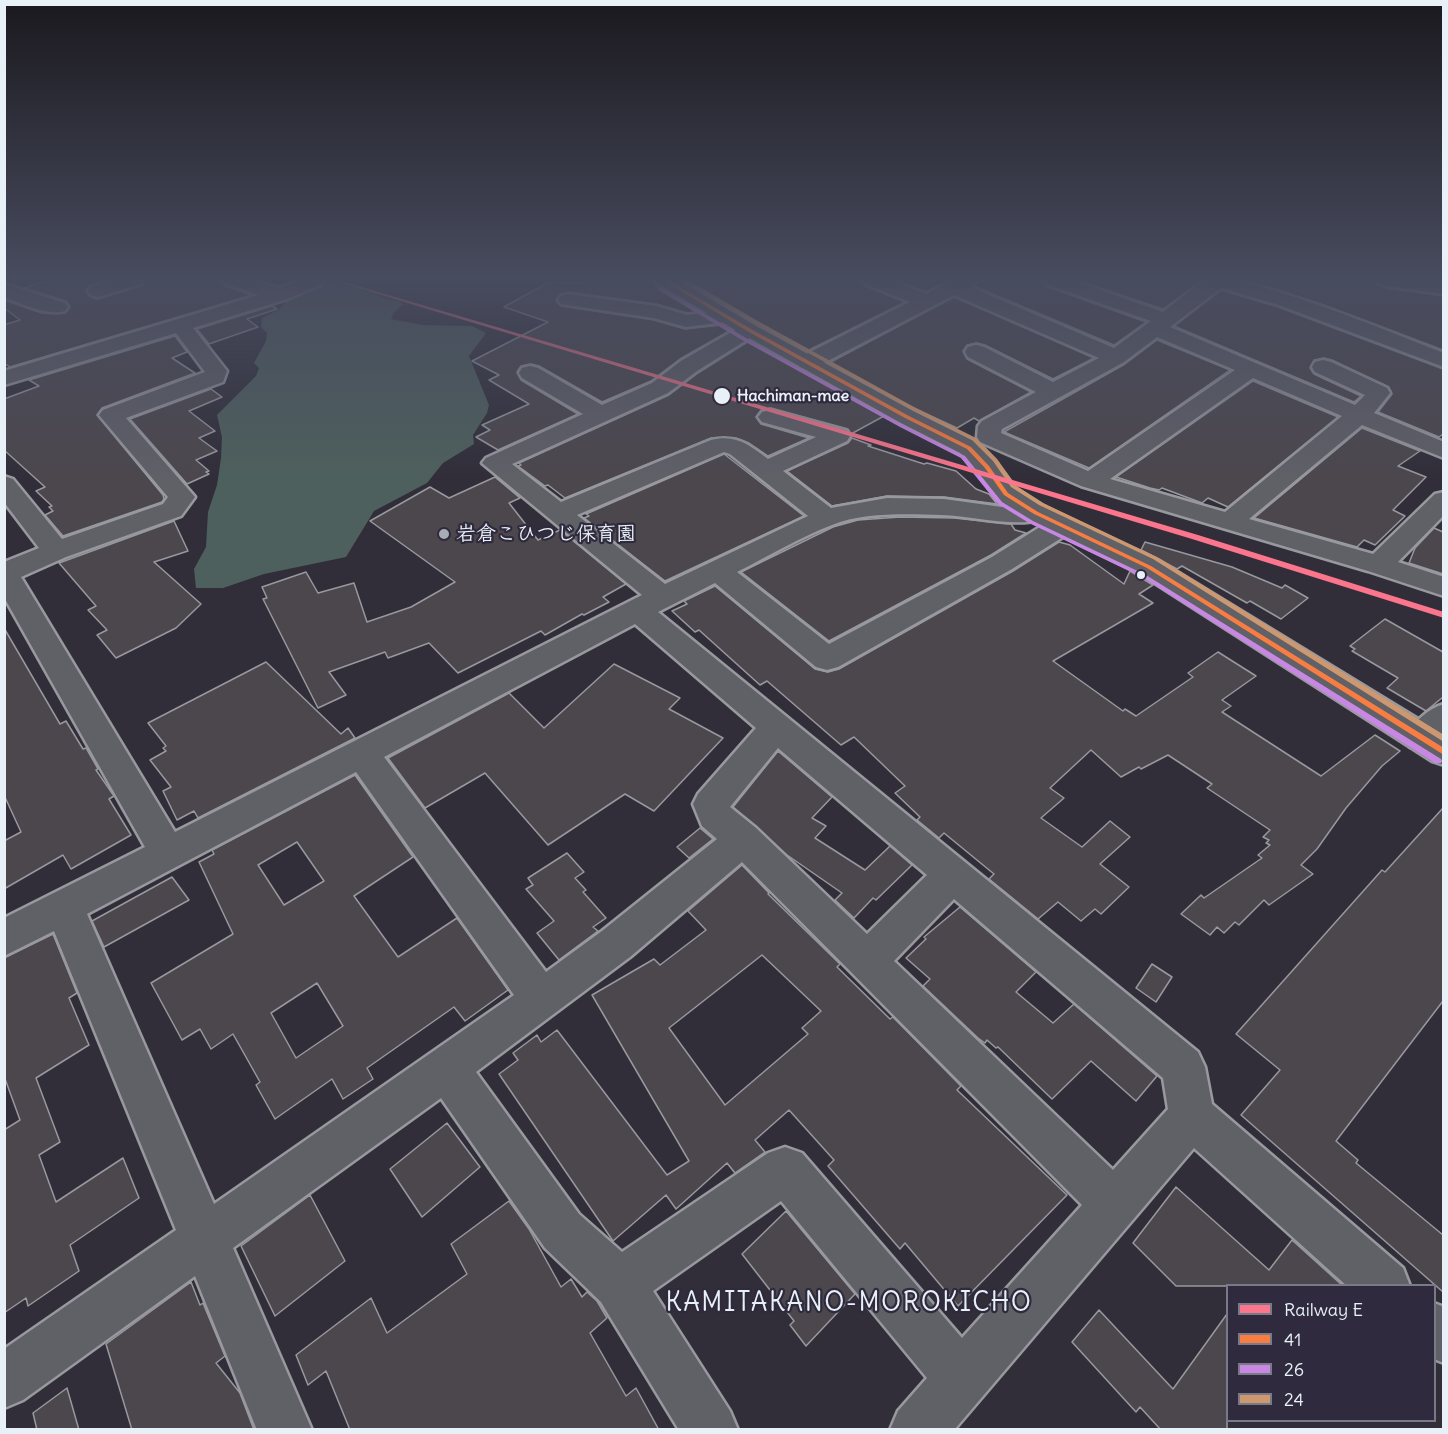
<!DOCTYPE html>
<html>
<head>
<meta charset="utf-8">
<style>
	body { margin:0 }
	#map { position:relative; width:1448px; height:1434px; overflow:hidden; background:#312e39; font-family:Delius,sans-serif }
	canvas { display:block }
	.frame { position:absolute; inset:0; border:6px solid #e8f1f8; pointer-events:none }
	.legend { position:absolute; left:1226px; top:1284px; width:210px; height:138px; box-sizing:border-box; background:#2f2a3d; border:2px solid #797a88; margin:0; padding:8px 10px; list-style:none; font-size:18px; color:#e8f1f8 }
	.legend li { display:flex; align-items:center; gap:12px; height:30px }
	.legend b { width:30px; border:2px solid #797a88 }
</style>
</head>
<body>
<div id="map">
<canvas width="1448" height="1434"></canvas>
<div class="frame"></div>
<ul class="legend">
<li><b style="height:8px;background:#fb758c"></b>Railway E</li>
<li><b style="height:8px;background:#f77d43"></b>41</li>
<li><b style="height:8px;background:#c787e3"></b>26</li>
<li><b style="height:8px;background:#cd976f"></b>24</li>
</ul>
</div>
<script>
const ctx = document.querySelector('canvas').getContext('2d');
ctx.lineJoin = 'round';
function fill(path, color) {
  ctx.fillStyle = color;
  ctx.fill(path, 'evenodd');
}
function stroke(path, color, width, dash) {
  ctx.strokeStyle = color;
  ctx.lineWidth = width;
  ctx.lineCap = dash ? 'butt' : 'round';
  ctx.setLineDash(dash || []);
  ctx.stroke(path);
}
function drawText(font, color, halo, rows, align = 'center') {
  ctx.font = font + ' Delius,"Klee One",sans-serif';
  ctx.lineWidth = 4.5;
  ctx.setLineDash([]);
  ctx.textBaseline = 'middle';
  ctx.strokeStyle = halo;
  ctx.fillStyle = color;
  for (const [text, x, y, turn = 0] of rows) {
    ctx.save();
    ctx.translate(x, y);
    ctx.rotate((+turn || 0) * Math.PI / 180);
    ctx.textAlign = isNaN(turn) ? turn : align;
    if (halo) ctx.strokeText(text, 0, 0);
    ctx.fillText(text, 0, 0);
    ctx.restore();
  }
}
const green = new Path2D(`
	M 323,282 C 344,283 363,290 382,297 C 390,300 397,299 404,304 L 394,312 L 391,319 L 422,325 L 472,326 L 486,333 L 469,356 L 489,405 L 487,413 L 473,435 L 474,444 L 443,463 L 427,483 L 374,511 L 346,557 L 264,574 L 223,588 L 196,588 L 194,569 L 206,547 L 208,512 L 217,485 L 221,458 L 222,437 L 217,415 L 256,376 L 259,368 L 254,363 L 266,341 L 267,333 L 261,327 L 262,318 L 280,309 L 294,292 Z`);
const building = new Path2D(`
	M 50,280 L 108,280 L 90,285 L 86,290 L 89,296 L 97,299 L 142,286 L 146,280 L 222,280 L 225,286 L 252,295 L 10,367 L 4,363 L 4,325 L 20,320 L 4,308 L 4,300 L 42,313 L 65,313 L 70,307 L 66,301 L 24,288 Z
	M 590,280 L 653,280 L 657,286 L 700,311 L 687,313 L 656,304 L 568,292 L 559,295 L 556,301 L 561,306 L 654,320 L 685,329 L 722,325 L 731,330 L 680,359 L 651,381 L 602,402 L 539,366 L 531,364 L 521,366 L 517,372 L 521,380 L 578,414 L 498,450 L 476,437 L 490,430 L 482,425 L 529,404 L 489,380 L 499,375 L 472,361 L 548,322 L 504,307 L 549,282 L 581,283 Z
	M 682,280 L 862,280 L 865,286 L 905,302 L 807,351 Z
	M 895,280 L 950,280 L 926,292 Z
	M 979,280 L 1042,280 L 1045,286 L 1146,322 L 1114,345 L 974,286 Z
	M 1077,280 L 1203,280 L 1163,309 Z
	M 1239,280 L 1375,280 L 1378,285 L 1386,288 L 1443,296 L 1443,350 L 1324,305 Z
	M 1221,290 L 1278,307 L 1443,369 L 1443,434 L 1439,437 L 1378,412 L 1392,394 L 1389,387 L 1332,360 L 1324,358 L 1314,360 L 1310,368 L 1314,374 L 1361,396 L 1354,402 L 1174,326 Z
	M 954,297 L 1094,358 L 1053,379 L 985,345 L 977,343 L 967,345 L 963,351 L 967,359 L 1031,392 L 979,421 L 974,418 L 957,428 L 905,404 L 829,363 Z
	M 272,306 L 277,309 L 247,319 L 258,327 L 209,344 L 197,329 Z
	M 175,336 L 187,352 L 172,358 L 195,373 L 102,408 L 97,415 L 163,495 L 164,499 L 162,502 L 63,536 L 45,515 L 53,511 L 49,507 L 52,506 L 36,491 L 45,487 L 4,450 L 4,399 L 39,386 L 29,380 Z
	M 1157,340 L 1230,370 L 1089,468 L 1004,432 L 1125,364 Z
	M 749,341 L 884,416 L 851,434 L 848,429 L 771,408 L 761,410 L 756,417 L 761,424 L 809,438 L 768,456 L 749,443 L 736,438 L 711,438 L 565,498 L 548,485 L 545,486 L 518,466 L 521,465 L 519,463 L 669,395 L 698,373 Z
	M 1253,381 L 1338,417 L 1228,507 L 1208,498 L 1202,503 L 1162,488 L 1159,490 L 1150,488 L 1116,477 Z
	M 211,389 L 222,397 L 189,411 L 215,431 L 199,438 L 217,451 L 196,460 L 209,471 L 206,472 L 209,474 L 187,484 L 130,419 Z
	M 1362,428 L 1420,451 L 1398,466 L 1426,477 L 1393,510 L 1405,516 L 1375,545 L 1364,540 L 1357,547 L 1254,518 Z
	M 852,438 L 871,445 L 868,446 L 924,464 L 927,463 L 956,471 L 976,489 L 989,494 L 997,504 L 944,497 L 887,496 L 832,506 L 787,471 L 848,443 Z
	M 724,454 L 804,516 L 665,581 L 584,518 L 589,516 L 586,514 Z
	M 495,477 L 520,498 L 509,503 L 538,540 L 560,530 L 626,584 L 603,597 L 609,602 L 584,615 L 582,614 L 545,635 L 541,631 L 458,673 L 429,643 L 388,658 L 385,652 L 329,672 L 346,695 L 318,708 L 263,599 L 267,598 L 262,587 L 306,572 L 318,593 L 354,583 L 367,622 L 411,607 L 455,582 L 370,521 L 430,487 L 449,498 Z
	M 900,517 L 954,518 L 1011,524 L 1015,530 L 1026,533 L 991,555 L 829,641 L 741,572 L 833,527 L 858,520 Z
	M 174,521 L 188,551 L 154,562 L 201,604 L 176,628 L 116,658 L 97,635 L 107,630 L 88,610 L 96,606 L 59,563 Z
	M 1434,528 L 1443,532 L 1443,574 L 1409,563 L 1415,548 Z
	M 1059,542 L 1070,545 L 1124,584 L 1130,571 L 1153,585 L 1139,594 L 1153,603 L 1053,661 L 1123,711 L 1125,709 L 1136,716 L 1193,677 L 1188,673 L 1218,652 L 1256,676 L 1222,700 L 1231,706 L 1222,712 L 1321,776 L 1375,735 L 1400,751 L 1382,766 L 1346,808 L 1317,849 L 1301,865 L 1313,874 L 1269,905 L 1264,900 L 1239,925 L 1235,922 L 1224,933 L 1217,927 L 1210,935 L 1181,914 L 1201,895 L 1204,898 L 1262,858 L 1258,855 L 1270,845 L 1266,843 L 1269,840 L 1263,837 L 1270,830 L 1207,788 L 1212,784 L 1168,755 L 1141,769 L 1139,767 L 1121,777 L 1091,750 L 1050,788 L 1064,798 L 1041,818 L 1082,847 L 1110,821 L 1130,837 L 1100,864 L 1129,887 L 1101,914 L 1095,909 L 1081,921 L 1058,902 L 1038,919 L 989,879 L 994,874 L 944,833 L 939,838 L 917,820 L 920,817 L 895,793 L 905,786 L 854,737 L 841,745 L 767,681 L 760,685 L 699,630 L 695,632 L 672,611 L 687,604 L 684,601 L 715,586 L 815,669 L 828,672 L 839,669 L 1013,571 Z
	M 1145,542 L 1232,567 L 1282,588 L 1285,585 L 1308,598 L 1281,619 L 1250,601 L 1247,603 L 1182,566 L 1177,569 L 1141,550 Z
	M 1385,619 L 1443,652 L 1443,697 L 1426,711 L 1387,688 L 1398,678 L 1352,651 L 1355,649 L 1350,646 Z
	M 4,628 L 60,724 L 66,721 L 83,749 L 86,748 L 98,769 L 96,770 L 114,796 L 109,799 L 131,835 L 71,869 L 63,855 L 4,889 L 4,841 L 21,832 L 4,795 Z
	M 266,662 L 341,734 L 348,728 L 355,738 L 198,818 L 194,811 L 177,820 L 163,791 L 171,787 L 150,760 L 166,751 L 163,748 L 166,746 L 148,723 Z
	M 614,664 L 680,698 L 669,709 L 723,738 L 654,811 L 625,794 L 548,845 L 485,773 L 425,808 L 388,758 L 509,693 L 544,728 Z
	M 778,751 L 832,797 L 812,818 L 826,826 L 815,838 L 865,870 L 890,846 L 912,865 L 876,900 L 873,898 L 854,918 L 835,900 L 842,893 L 787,855 L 733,807 Z
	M 355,775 L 413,857 L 354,896 L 398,957 L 457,918 L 508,990 L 465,1021 L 454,1007 L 367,1068 L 373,1079 L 343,1099 L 332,1079 L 275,1119 L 256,1085 L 260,1082 L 233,1034 L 211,1049 L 200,1029 L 182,1040 L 151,983 L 233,934 L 199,862 L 214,854 L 212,850 ZM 297,842 L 324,881 L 284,905 L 258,865 ZM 317,983 L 343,1026 L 296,1058 L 271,1013 Z
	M 1443,808 L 1443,1001 L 1336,1141 L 1358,1160 L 1356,1163 L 1443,1235 L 1443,1292 L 1241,1115 L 1280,1070 L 1236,1034 L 1382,870 L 1385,872 Z
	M 700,828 L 713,839 L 689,858 L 677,847 Z
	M 567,853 L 584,872 L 575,878 L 586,890 L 583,892 L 606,918 L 593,927 L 598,931 L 559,960 L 537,933 L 554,921 L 526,889 L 533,885 L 528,878 Z
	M 742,865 L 769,893 L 768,894 L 840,964 L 837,967 L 890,1019 L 893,1017 L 961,1086 L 957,1090 L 1067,1195 L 958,1306 L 905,1243 L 900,1249 L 828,1166 L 834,1160 L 789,1110 L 755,1140 L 765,1152 L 735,1173 L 727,1163 L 676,1209 L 666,1195 L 613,1241 L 499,1074 L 518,1060 L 513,1053 L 537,1035 L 541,1042 L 557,1030 L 667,1175 L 689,1161 L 592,995 L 654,959 L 660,965 L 706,930 L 688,911 ZM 762,955 L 821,1011 L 802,1028 L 808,1034 L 725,1105 L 669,1028 Z
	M 172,877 L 189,900 L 104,947 L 92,921 Z
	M 960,907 L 1036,972 L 1016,992 L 1053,1023 L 1074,1004 L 1157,1076 L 1136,1101 L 1091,1061 L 1052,1099 L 998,1047 L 996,1048 L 987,1040 L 985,1043 L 978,1038 L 923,986 L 930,979 L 906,958 L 926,939 L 924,937 Z
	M 53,934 L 77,993 L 69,998 L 89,1045 L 36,1078 L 60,1142 L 39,1155 L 56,1202 L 123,1158 L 139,1198 L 70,1245 L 79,1271 L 28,1306 L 26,1298 L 4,1313 L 4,1130 L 20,1120 L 4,1076 L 4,958 Z
	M 1152,964 L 1172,977 L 1156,1002 L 1136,988 Z
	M 447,1123 L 480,1167 L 422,1217 L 390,1169 Z
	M 1176,1187 L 1269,1270 L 1292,1240 L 1343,1286 L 1176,1286 L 1133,1243 Z
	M 310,1195 L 345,1261 L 275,1316 L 241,1246 Z
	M 509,1201 L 529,1229 L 561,1287 L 571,1279 L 582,1297 L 587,1292 L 597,1301 L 607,1318 L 590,1333 L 626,1396 L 636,1388 L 659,1430 L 350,1430 L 326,1371 L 308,1385 L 296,1355 L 371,1298 L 387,1333 L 467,1274 L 451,1244 Z
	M 786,1211 L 855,1294 L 806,1346 L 790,1325 L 794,1321 L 742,1254 Z
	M 191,1282 L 200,1305 L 203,1303 L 225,1356 L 216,1363 L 240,1393 L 254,1430 L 132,1430 L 106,1344 Z
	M 1099,1310 L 1173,1389 L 1227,1314 L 1227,1430 L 1161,1430 L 1140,1407 L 1136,1412 L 1072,1342 Z
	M 67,1388 L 79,1430 L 37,1430 L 33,1413 Z`);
const minor = new Path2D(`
	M 115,280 L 144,280 L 141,284 L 98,297 L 91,295 L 88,291 L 91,287 Z
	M 224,280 L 252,280 L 279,288 L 299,280 L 325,280 L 322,284 L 287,299 L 193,328 L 227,371 L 223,382 L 126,418 L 195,497 L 181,516 L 66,557 L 21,577 L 175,832 L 642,595 L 482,463 L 486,458 L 583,414 L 522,378 L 519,373 L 522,368 L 530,366 L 538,368 L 602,405 L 652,383 L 681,361 L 742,326 L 749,324 L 756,326 L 760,330 L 756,334 L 697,371 L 668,393 L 512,464 L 561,502 L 711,440 C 736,434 749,445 768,459 L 816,437 L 762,422 L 758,417 L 762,412 L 770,410 L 847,431 L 850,436 L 847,441 L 783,471 L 831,508 L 887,498 L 944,499 L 1002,507 L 1036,505 L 1045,507 L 1049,513 L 1045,519 C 1010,528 977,516 941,515 C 908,514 863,512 832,525 C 800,537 769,556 737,572 L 829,644 L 992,557 L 1051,520 L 1061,518 L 1071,520 L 1075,526 L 1071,532 L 1012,569 L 838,667 L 827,670 L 816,667 L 715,583 L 658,612 L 1198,1052 L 1205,1067 L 1212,1104 L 1403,1268 L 1410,1286 L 1347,1286 L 1194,1148 L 954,1430 L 890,1430 L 898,1411 L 927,1378 L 781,1201 L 653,1291 L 730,1411 L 738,1430 L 679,1430 L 601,1302 L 545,1248 L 441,1098 L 233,1248 L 312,1430 L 257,1430 L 195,1276 L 23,1400 L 4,1408 L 4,1349 L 176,1230 L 54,931 L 4,956 L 4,918 L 145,847 L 4,597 L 4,562 L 39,548 L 4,502 L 4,476 L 13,479 L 62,539 L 163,504 L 168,497 L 99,415 L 103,410 L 205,372 L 176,333 L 4,385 L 4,371 L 259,295 L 226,284 ZM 724,452 L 730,454 L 808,516 L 665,584 L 577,515 ZM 635,624 L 756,728 L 698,794 L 693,804 L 702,826 L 717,839 L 602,931 L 546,972 L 384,757 ZM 778,748 L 927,875 L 867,934 L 756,828 L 730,807 ZM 356,772 L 514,995 L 214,1204 L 87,914 ZM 742,862 L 1082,1205 L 962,1338 L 802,1153 L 785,1147 L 768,1153 L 622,1252 L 579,1214 L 476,1072 L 630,957 ZM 954,899 L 1163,1078 L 1168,1109 L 1113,1170 L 894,961 Z
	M 864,280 L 890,280 L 926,294 L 954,280 L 977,280 L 970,287 L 1114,348 L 1151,321 L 1046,284 L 1044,280 L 1071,280 L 1163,312 C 1173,305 1198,283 1208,280 C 1240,269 1404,338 1444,353 L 1444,367 L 1279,305 L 1221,288 L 1170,327 L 1355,405 L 1365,395 L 1315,372 L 1312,367 L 1315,362 L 1323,360 L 1331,362 L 1387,388 L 1390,393 L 1374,413 L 1444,442 L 1444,458 L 1362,425 L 1249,519 L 1373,554 L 1435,494 L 1444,492 L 1444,515 L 1398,562 L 1444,577 L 1444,596 L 1368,571 L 1081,486 L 980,442 L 977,437 L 978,426 L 982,421 L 1036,392 L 968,357 L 965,352 L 968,347 L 976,345 L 984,347 L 1053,382 L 1099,358 L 954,295 L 816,367 L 808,369 L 800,367 L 797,362 L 800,357 L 910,302 L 866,284 ZM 1157,337 L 1235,370 L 1088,471 L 1001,433 L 1002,429 L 1124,362 ZM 1253,378 L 1342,416 L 1225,512 L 1110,479 Z
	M 1377,280 L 1426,280 L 1444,282 L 1444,294 L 1387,286 L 1380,284 Z
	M 4,284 L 65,303 L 68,307 L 65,311 C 48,316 21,304 4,297 Z
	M 568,294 L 656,306 L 687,315 L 725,311 L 732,313 L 735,317 L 732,321 L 686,327 L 654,318 L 561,304 L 558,300 L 561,296 Z
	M 1444,704 L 1444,737 C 1432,748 1425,752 1410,747 L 1405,738 C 1413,723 1427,709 1444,704 Z
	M 1434,1303 L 1444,1307 L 1444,1363 L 1434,1359 Z`);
const major = new Path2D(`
	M 655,280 L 678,280 L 756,326 L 915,412 L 978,443 L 996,462 L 1015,488 L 1045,507 L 1159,561 L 1444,735 L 1444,765 L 1432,761 L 1139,573 L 1027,519 L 997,500 L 978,472 L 960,453 L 899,422 L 742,334 L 658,284 Z`);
const bus1 = new Path2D(`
	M 663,280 L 668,280 L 751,329 L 909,416 L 971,447 L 989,466 L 1008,493 L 1038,512 L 1151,566 L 1444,748 L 1444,755 L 1147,568 L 1034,514 L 1004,495 L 985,468 L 967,449 L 905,418 L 747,331 Z`);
const bus2 = new Path2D(`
	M 658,288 L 662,288 L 746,338 L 904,425 L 965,456 L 1002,502 L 1033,521 L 1146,575 L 1441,759 L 1442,761 L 1441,763 L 1435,763 L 1142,577 L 1029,523 L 998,504 L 961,458 L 900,427 L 742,340 L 658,290 Z`);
const bus3 = new Path2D(`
	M 683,280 L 688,280 L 756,320 L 914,407 L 976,438 L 997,459 L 1015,485 L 1043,503 L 1157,557 L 1444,735 L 1444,742 L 1153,559 L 1039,505 L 1011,487 L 993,461 L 972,440 L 910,409 L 752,322 Z`);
const rail1 = new Path2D(`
	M 331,280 L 338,280 L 1198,535 L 1444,612 L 1444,618 L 1192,539 Z`);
const markers = [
	[722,396,9,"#e8f1f8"],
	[444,534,6,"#a8adb5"],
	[1141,575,5,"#e8f1f8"]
];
const farStopnames = [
	["Hachiman-mae",737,396]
];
const poiNames = [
	["岩倉こひつじ保育園",456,534]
];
const nearNeighbourhoodnames = [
	["KAMITAKANO-MOROKICHO",849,1304]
];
fill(green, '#4e605d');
fill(building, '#4c474d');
stroke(building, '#98999f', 1.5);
stroke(minor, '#98999f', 5);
stroke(major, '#98999f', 5);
fill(minor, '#606067');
fill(major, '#606067');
fill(bus1, '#f77d43');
fill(bus2, '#c787e3');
fill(bus3, '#cd976f');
fill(rail1, '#fb758c');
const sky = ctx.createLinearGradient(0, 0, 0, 480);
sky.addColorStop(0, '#1b191f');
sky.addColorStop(0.58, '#484c5f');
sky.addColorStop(1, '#484c5f00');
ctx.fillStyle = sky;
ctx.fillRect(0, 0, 1448, 480);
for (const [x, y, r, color] of markers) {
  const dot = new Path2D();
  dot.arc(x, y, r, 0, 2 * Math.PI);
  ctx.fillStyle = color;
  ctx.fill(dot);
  stroke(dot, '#2f2a3d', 2);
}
drawText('bold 16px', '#e8f1f8', '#2f2a3d', farStopnames, 'left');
drawText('bold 20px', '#e8f1f8', '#2f2a3d', poiNames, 'left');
ctx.letterSpacing = '1.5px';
drawText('26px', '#e8f1f8', '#2f2a3d', nearNeighbourhoodnames);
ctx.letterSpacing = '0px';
</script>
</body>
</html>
